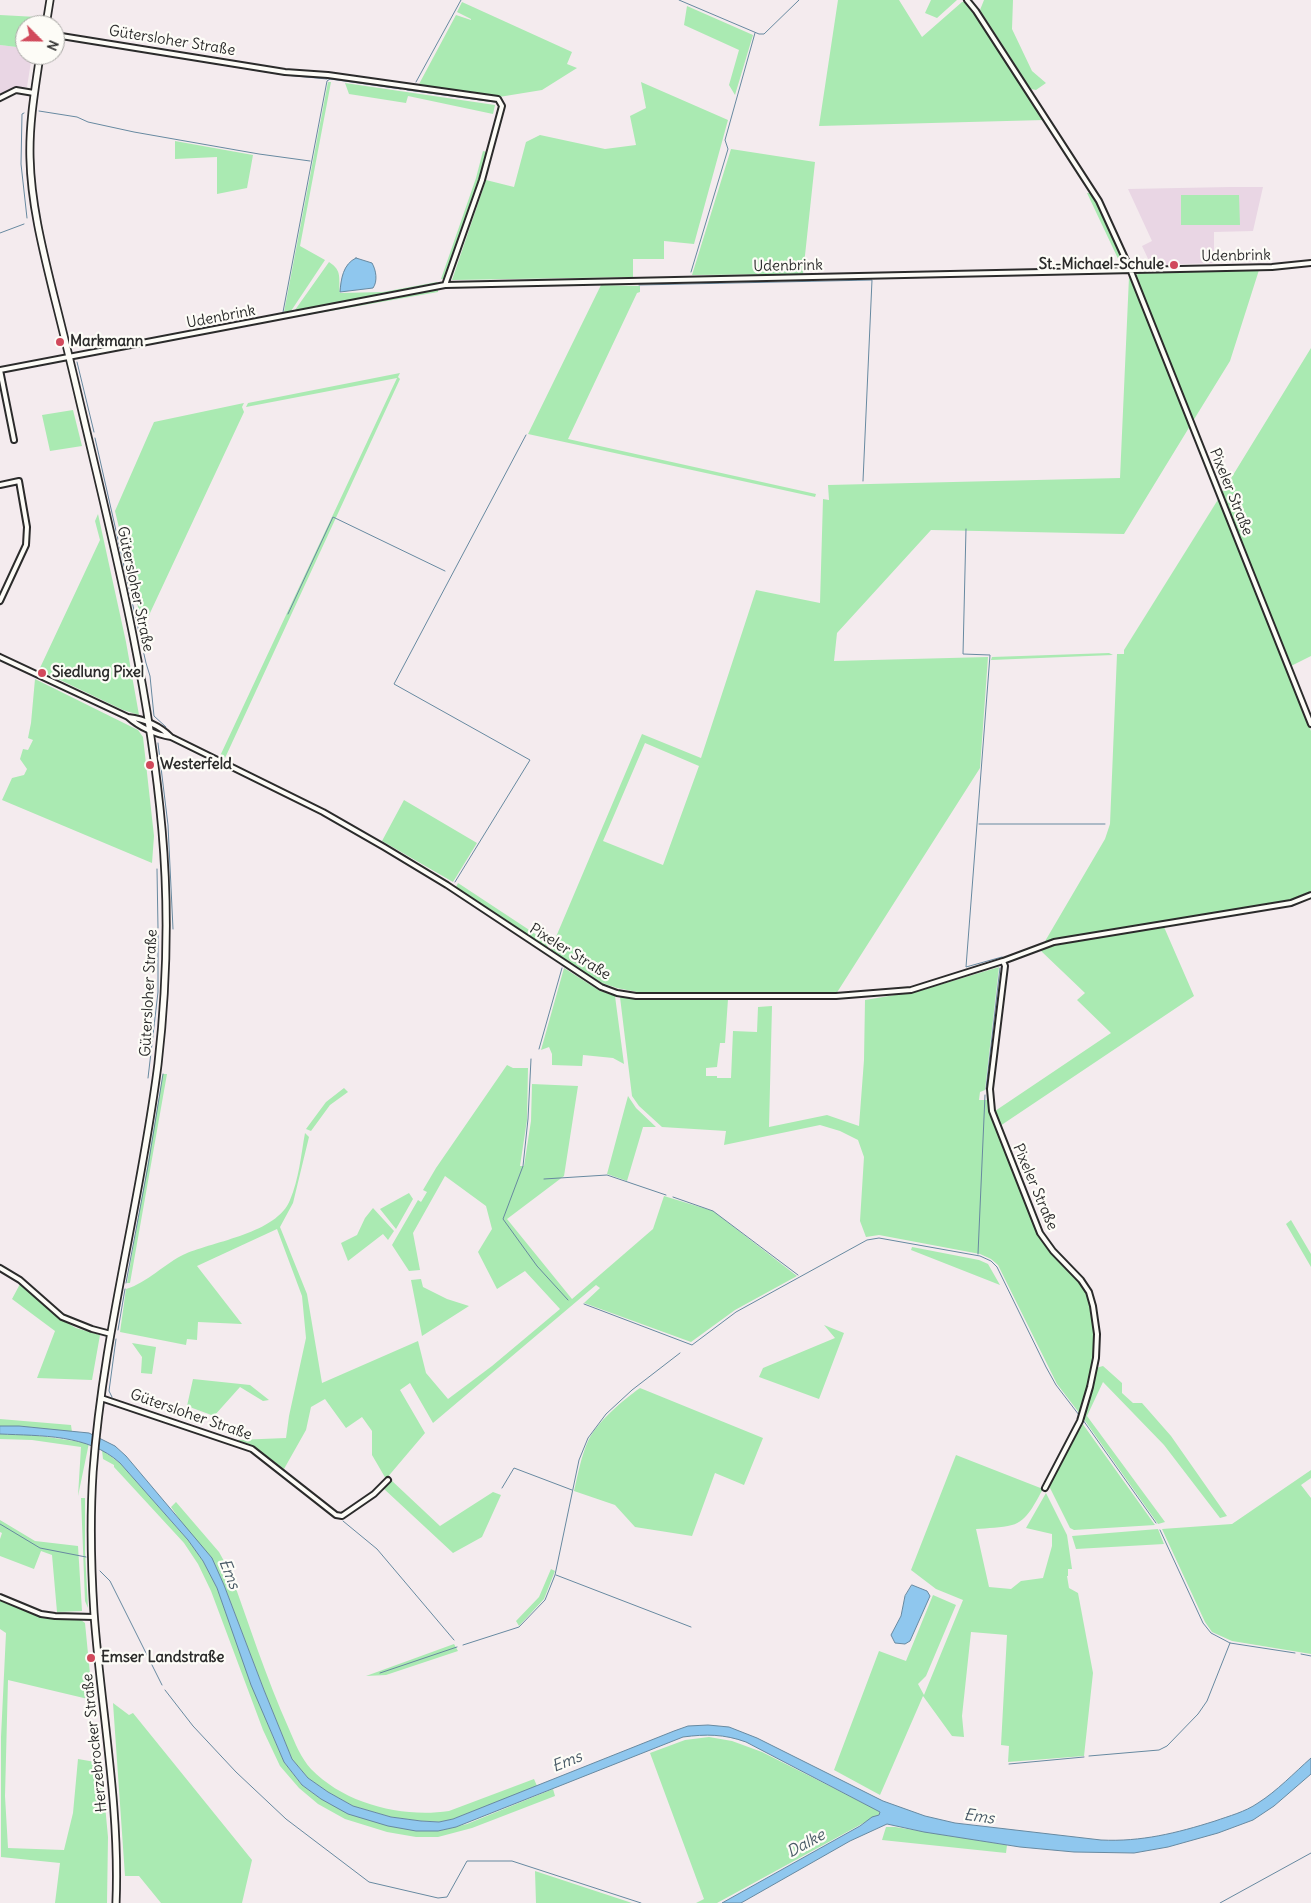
<!DOCTYPE html>
<html>
<head>
<meta charset="utf-8">
<style>
	body { margin:0 }
	#map { position:relative; width:1311px; height:1903px; overflow:hidden; background:#f4ebee; font-family:Delius,sans-serif }
	canvas { display:block }
	.north { position:absolute; left:15px; top:15px; width:50px; height:50px; box-sizing:border-box; background:#fdfcf7; border:1px solid #a9a8a5; border-radius:50%; rotate:113deg; font-size:14px; font-weight:700; line-height:20px; text-align:center; color:#2b2b2b }
	.north::after { content:''; display:block; margin:auto; width:18px; height:22px; background:#d1495b; clip-path:polygon(50% 0,100% 100%,50% 72%,0 100%) }
</style>
</head>
<body>
<div id="map">
<canvas width="1311" height="1903"></canvas>
<div class="north">N</div>
</div>
<script>
const ctx = document.querySelector('canvas').getContext('2d');
ctx.lineJoin = 'round';
function fill(path, color) {
  ctx.fillStyle = color;
  ctx.fill(path, 'evenodd');
}
function stroke(path, color, width, dash) {
  ctx.strokeStyle = color;
  ctx.lineWidth = width;
  ctx.lineCap = dash ? 'butt' : 'round';
  ctx.setLineDash(dash || []);
  ctx.stroke(path);
}
function drawText(font, color, halo, rows, align = 'center') {
  ctx.font = font + ' Delius,sans-serif';
  ctx.lineWidth = 4.5;
  ctx.setLineDash([]);
  ctx.textBaseline = 'middle';
  ctx.strokeStyle = halo;
  ctx.fillStyle = color;
  for (const [text, x, y, turn = 0] of rows) {
    ctx.save();
    ctx.translate(x, y);
    ctx.rotate((+turn || 0) * Math.PI / 180);
    ctx.textAlign = isNaN(turn) ? turn : align;
    if (halo) ctx.strokeText(text, 0, 0);
    ctx.fillText(text, 0, 0);
    ctx.restore();
  }
}
const built = new Path2D(`
	M 0,45 L 25,48 L 25,55 L 32,55 L 27,87 L 14,88 L 0,94 Z
	M 1230,187 L 1263,187 L 1253,231 L 1214,232 L 1214,263 L 1151,265 L 1142,246 L 1152,241 L 1128,189 Z`);
const green = new Path2D(`
	M 838,0 L 899,0 L 922,37 L 962,2 L 965,2 L 975,12 L 1044,120 L 819,126 Z
	M 931,0 L 957,0 L 937,18 L 925,13 Z
	M 984,0 L 1013,0 L 1012,29 L 1032,71 L 1046,83 L 1036,90 L 1031,89 L 980,10 Z
	M 462,2 L 572,52 L 567,64 L 577,68 L 542,90 L 499,97 L 418,86 L 456,15 L 471,20 L 471,19 L 457,12 Z
	M 687,6 L 753,35 L 735,95 L 729,85 L 739,50 L 684,25 Z
	M 0,15 L 37,17 L 37,25 L 25,25 L 25,48 L 0,45 Z
	M 328,82 L 331,82 L 300,246 L 325,260 L 291,311 L 284,312 Z
	M 641,82 L 728,120 L 694,244 L 664,241 L 664,259 L 633,259 L 633,277 L 452,280 L 486,180 L 514,187 L 526,142 L 540,135 L 605,149 L 636,145 L 630,116 L 646,108 Z
	M 345,83 L 495,105 L 493,114 L 408,96 L 406,103 L 349,94 Z
	M 175,141 L 253,155 L 247,188 L 217,194 L 217,157 L 175,159 Z
	M 731,149 L 815,162 L 803,274 L 692,275 Z
	M 483,151 L 487,152 L 480,179 L 445,279 L 441,279 L 476,178 Z
	M 1087,193 L 1091,193 L 1105,218 L 1123,261 L 1121,265 Z
	M 1181,195 L 1239,195 L 1240,225 L 1181,225 Z
	M 329,262 C 343,271 338,278 340,293 L 383,292 L 437,282 L 438,284 L 295,310 Z
	M 1259,270 L 1230,361 L 1193,421 L 1136,277 L 1138,273 Z
	M 1129,277 L 1131,277 L 1190,426 L 1124,534 L 931,530 L 837,633 L 834,661 L 988,657 L 980,768 L 836,994 L 637,992 L 617,988 L 602,983 L 550,951 L 642,734 L 701,758 L 756,590 L 820,603 L 823,499 L 829,500 L 828,485 L 1120,478 ZM 645,743 L 699,766 L 663,865 L 603,841 Z
	M 601,285 L 640,286 L 640,292 L 637,293 L 568,439 L 816,494 L 815,497 L 528,434 Z
	M 438,288 L 438,292 L 307,315 L 307,313 Z
	M 1311,348 L 1311,656 L 1291,666 L 1222,493 Z
	M 400,373 L 398,377 L 400,379 L 225,758 L 220,756 L 397,378 L 246,407 L 248,403 Z
	M 244,403 L 242,407 L 244,412 L 143,628 L 115,511 L 154,422 Z
	M 73,410 L 82,446 L 50,451 L 42,415 Z
	M 1219,498 L 1311,731 L 1311,891 L 1290,900 L 1101,931 L 1044,943 L 1105,839 L 1110,824 L 1117,654 L 1124,654 L 1124,650 Z
	M 98,514 L 126,642 L 139,715 L 123,710 L 39,670 L 100,540 L 95,521 Z
	M 1109,653 L 1113,655 L 991,660 L 992,657 Z
	M 35,679 L 138,730 L 143,737 L 154,836 L 152,863 L 2,800 L 12,778 L 24,775 L 27,769 L 20,759 L 23,749 L 28,750 L 33,740 L 28,738 L 31,723 Z
	M 404,800 L 477,843 L 453,882 L 382,841 Z
	M 458,883 L 549,943 L 547,948 L 456,887 Z
	M 1164,927 L 1194,996 L 1000,1126 L 995,1111 L 1111,1033 L 1077,1000 L 1085,993 L 1040,950 L 1057,945 Z
	M 999,967 L 985,1090 L 980,1092 L 979,1100 L 988,1100 L 990,1112 L 1038,1234 L 1080,1281 L 1087,1292 L 1092,1306 L 1095,1334 L 1094,1357 L 1080,1414 L 1057,1384 L 998,1265 L 991,1259 L 980,1254 L 879,1235 L 866,1237 L 860,1221 L 864,1157 L 858,1140 L 840,1131 L 820,1125 L 724,1145 L 726,1131 L 662,1127 L 639,1106 L 632,1096 L 620,997 L 637,999 L 728,999 L 725,1043 L 720,1043 L 717,1067 L 706,1068 L 706,1076 L 717,1076 L 717,1078 L 731,1078 L 733,1031 L 757,1032 L 758,1007 L 772,1006 L 769,1127 L 827,1115 L 859,1126 L 864,1060 L 865,1000 L 919,991 Z
	M 564,968 L 600,991 L 615,996 L 624,1064 L 613,1058 L 583,1055 L 582,1066 L 552,1065 L 552,1054 L 549,1047 L 541,1050 Z
	M 507,1065 L 513,1068 L 528,1068 L 527,1120 L 520,1166 L 524,1166 L 531,1121 L 532,1084 L 578,1086 L 564,1176 L 507,1219 L 572,1299 L 653,1229 L 664,1196 L 713,1211 L 797,1276 L 735,1310 L 691,1342 L 584,1303 L 600,1288 L 596,1285 L 433,1423 L 410,1383 L 400,1390 L 425,1433 L 386,1479 L 372,1455 L 372,1431 L 362,1417 L 346,1428 L 325,1399 L 311,1407 L 306,1430 L 284,1469 L 253,1446 L 237,1440 L 286,1438 L 289,1416 L 306,1338 L 302,1296 L 277,1229 L 197,1266 L 242,1324 L 198,1322 L 197,1340 L 187,1339 L 186,1345 L 120,1332 L 126,1289 C 147,1283 165,1263 185,1254 C 215,1241 277,1233 290,1200 C 299,1179 301,1155 305,1133 L 309,1137 L 293,1203 L 280,1227 L 307,1294 L 322,1383 L 418,1341 L 426,1373 L 448,1399 L 492,1366 L 560,1309 L 525,1271 L 497,1289 L 478,1252 L 492,1229 L 486,1206 L 445,1176 L 413,1233 L 420,1270 L 409,1271 L 392,1245 L 418,1200 L 421,1202 L 427,1192 L 423,1190 L 436,1168 Z
	M 163,1074 L 167,1074 L 130,1283 L 127,1283 Z
	M 344,1088 L 348,1092 L 330,1105 L 311,1131 L 306,1129 L 326,1102 Z
	M 628,1096 L 636,1108 L 656,1127 L 643,1127 L 627,1181 L 607,1174 Z
	M 409,1193 L 413,1199 L 396,1229 L 380,1209 Z
	M 373,1208 L 394,1231 L 388,1240 L 383,1234 L 348,1261 L 341,1243 L 357,1235 L 365,1218 Z
	M 1291,1220 L 1311,1254 L 1311,1267 L 1286,1224 Z
	M 912,1247 L 979,1260 L 988,1264 L 1000,1285 L 911,1250 Z
	M 421,1279 L 423,1287 L 447,1299 L 469,1306 L 422,1336 L 411,1280 Z
	M 20,1284 L 60,1319 L 76,1328 L 100,1335 L 92,1380 L 37,1378 L 55,1331 L 12,1299 Z
	M 824,1325 L 844,1333 L 819,1399 L 759,1377 L 763,1368 L 835,1338 Z
	M 132,1343 L 156,1347 L 152,1374 L 141,1373 L 142,1357 Z
	M 1103,1366 L 1122,1383 L 1122,1393 L 1133,1403 L 1142,1403 L 1171,1436 L 1227,1516 L 1220,1518 L 1164,1445 L 1103,1382 L 1087,1416 L 1165,1522 L 1158,1524 L 1083,1418 L 1096,1368 Z
	M 193,1379 L 250,1385 L 269,1400 L 263,1401 L 240,1387 L 214,1416 L 187,1406 Z
	M 640,1388 L 763,1438 L 744,1485 L 715,1473 L 692,1536 L 635,1527 L 615,1505 L 574,1491 C 578,1474 581,1457 588,1441 C 597,1422 623,1400 640,1388 Z
	M 0,1419 L 71,1425 L 72,1432 L 19,1426 L 0,1426 Z
	M 1082,1423 L 1155,1525 L 1074,1530 L 1070,1528 L 1049,1486 Z
	M 0,1434 L 33,1435 L 89,1443 L 78,1496 L 81,1447 L 32,1440 L 0,1439 Z
	M 102,1450 L 120,1463 L 188,1540 L 203,1561 L 217,1588 L 268,1725 L 284,1762 L 302,1785 L 321,1799 L 416,1831 L 438,1831 L 467,1824 L 553,1789 L 555,1796 L 472,1828 L 438,1837 L 416,1837 L 387,1832 L 345,1819 L 318,1804 L 299,1788 L 280,1766 L 263,1730 L 211,1591 L 198,1564 L 184,1543 L 114,1467 L 114,1465 L 103,1459 Z
	M 956,1455 L 1043,1489 C 1036,1501 1027,1522 1012,1525 C 1001,1528 988,1528 976,1529 L 989,1587 L 1011,1589 L 1021,1581 L 1043,1578 L 1052,1546 L 1052,1534 L 1026,1528 L 1046,1493 L 1067,1535 L 1072,1569 L 1068,1569 L 1068,1576 L 1067,1576 L 1069,1588 L 1078,1593 L 1093,1673 L 1084,1756 L 1008,1762 L 1009,1746 L 1001,1745 L 1007,1635 L 971,1632 L 962,1716 L 964,1737 L 952,1736 L 923,1696 L 880,1795 L 834,1770 L 879,1651 L 906,1661 L 933,1595 L 956,1605 L 926,1676 L 918,1684 L 924,1695 L 963,1600 L 936,1589 L 911,1570 Z
	M 1311,1470 L 1311,1478 L 1301,1485 L 1311,1498 L 1311,1654 L 1232,1641 L 1212,1632 L 1205,1622 L 1162,1529 L 1232,1524 Z
	M 391,1480 L 440,1526 L 493,1492 L 501,1495 L 482,1537 L 453,1553 L 383,1488 Z
	M 81,1498 L 85,1498 L 85,1552 L 88,1608 L 85,1601 Z
	M 176,1502 L 219,1552 L 230,1572 C 249,1624 266,1678 289,1729 C 295,1743 301,1758 311,1769 C 345,1804 402,1818 449,1811 L 534,1779 L 537,1786 L 453,1819 L 439,1822 L 421,1821 L 391,1817 L 353,1806 L 328,1792 L 308,1778 L 292,1759 L 264,1690 L 224,1585 L 171,1507 Z
	M 0,1520 L 35,1541 L 78,1546 L 82,1611 L 57,1612 L 52,1555 L 41,1551 L 34,1569 L 0,1556 L 0,1539 L 2,1533 L 0,1532 Z
	M 1158,1529 L 1164,1544 L 1076,1549 L 1072,1536 Z
	M 551,1569 L 555,1571 L 544,1599 L 519,1626 L 516,1621 L 539,1597 Z
	M 0,1600 L 41,1616 L 81,1620 L 85,1623 L 90,1674 L 88,1699 L 8,1680 L 5,1796 L 8,1848 L 64,1850 L 73,1813 L 78,1759 L 101,1763 L 108,1837 L 107,1903 L 55,1903 L 60,1863 L 1,1857 L 1,1737 L 6,1633 L 0,1629 Z
	M 454,1644 L 458,1651 L 386,1675 L 366,1676 Z
	M 113,1703 L 129,1715 L 133,1713 L 252,1860 L 242,1903 L 161,1903 L 139,1876 L 125,1876 Z
	M 709,1737 L 732,1741 L 762,1752 L 879,1811 L 880,1814 L 717,1903 L 696,1903 L 704,1899 L 650,1753 L 685,1740 Z
	M 886,1827 L 895,1827 L 1007,1845 L 1006,1853 L 882,1840 Z
	M 535,1871 L 632,1903 L 536,1903 Z`);
const water = new Path2D(`
	M 356,258 L 372,263 C 376,270 378,281 373,288 L 340,292 C 341,279 343,264 356,258 Z
	M 0,1426 L 19,1426 L 89,1433 L 115,1446 L 126,1456 L 212,1558 L 224,1585 L 264,1690 L 292,1759 L 308,1778 L 328,1792 L 353,1806 L 391,1817 L 421,1821 L 439,1822 L 453,1819 L 674,1731 L 688,1726 L 708,1725 L 729,1727 L 757,1738 L 883,1801 L 925,1816 L 955,1823 L 1101,1840 C 1141,1842 1177,1833 1215,1821 C 1229,1816 1245,1812 1258,1803 C 1277,1791 1294,1773 1311,1758 L 1311,1774 L 1274,1806 L 1253,1820 L 1218,1833 L 1168,1847 L 1134,1853 L 1074,1852 L 1020,1847 L 924,1832 L 887,1824 L 850,1841 L 741,1903 L 722,1903 L 860,1826 L 872,1817 L 879,1815 L 880,1812 L 746,1742 C 724,1734 706,1734 683,1737 L 456,1827 L 438,1831 L 416,1831 L 388,1826 L 348,1814 L 321,1799 L 302,1785 L 284,1762 L 251,1685 L 217,1588 L 203,1561 L 188,1540 L 120,1463 C 88,1434 41,1436 0,1434 Z
	M 912,1585 L 927,1591 L 930,1596 L 910,1641 L 905,1644 L 895,1643 L 891,1635 L 901,1616 L 905,1596 Z`);
const stream = new Path2D(`
	M 679,0 L 759,34 L 764,34 L 799,0
	M 204,62 L 285,75 L 327,79
	M 416,82 L 461,0
	M 407,90 L 495,102
	M 39,111 L 77,117 L 88,122 L 134,132 L 259,154 L 310,161
	M 24,113 L 22,114 L 21,164 L 27,218
	M 0,233 L 24,224
	M 691,272 L 728,149 L 725,140 L 755,33
	M 639,285 L 872,280 L 863,481
	M 283,312 L 327,81 L 330,79 L 401,89
	M 77,362 L 94,432
	M 95,438 L 146,663 L 150,676 L 154,716 L 166,727
	M 966,529 L 963,654 L 990,655 L 966,967 L 1002,957
	M 288,614 L 333,517 L 445,571
	M 158,743 L 168,825 L 173,929
	M 979,824 L 1105,824
	M 157,869 L 158,928
	M 455,882 L 530,760 L 394,684 L 526,435
	M 539,1049 L 562,968
	M 531,1059 L 528,1119 L 523,1166 L 503,1219 L 537,1266 L 568,1300
	M 148,1078 L 158,992 L 158,935
	M 986,1089 L 1000,968
	M 544,1179 L 607,1175 L 666,1195
	M 673,1197 L 713,1211 L 798,1275
	M 978,1254 L 985,1095
	M 126,1283 L 148,1166 L 163,1074
	M 584,1304 L 692,1345 L 736,1312 L 867,1240 L 879,1238 L 980,1256 L 991,1261 L 997,1267 L 1046,1367 L 1056,1385 L 1079,1415
	M 118,1330 L 125,1289
	M 112,1397 L 109,1391 L 116,1339
	M 1083,1420 L 1156,1523
	M 502,1488 L 514,1468 L 572,1490
	M 343,1521 L 377,1549 L 454,1640
	M 0,1524 L 40,1548 L 86,1557
	M 1160,1530 L 1203,1623 L 1211,1633 L 1230,1643 L 1295,1653
	M 100,1571 L 110,1581 L 162,1685
	M 556,1575 L 691,1627
	M 463,1645 L 519,1627 L 545,1600 L 555,1575 L 579,1460 L 588,1438 L 606,1414 L 632,1390 L 680,1353
	M 1301,1654 L 1311,1656
	M 380,1673 L 457,1647
	M 165,1690 L 193,1726 L 236,1772 L 286,1819 L 369,1882 L 438,1898 L 447,1897 L 467,1861 L 512,1861 L 641,1903
	M 1089,1756 L 1159,1750 L 1167,1746 L 1198,1714 L 1207,1701 L 1230,1643
	M 1009,1764 L 1084,1757
	M 1220,1903 L 1311,1853`);
const street = new Path2D(`
	M 967,0 L 976,11 L 1099,201 L 1130,269 L 1311,724
	M 55,35 L 285,72 L 328,75 L 498,99 L 502,106 L 482,180 L 445,285
	M 0,98 L 16,90 L 34,93
	M 0,370 L 445,285 L 1272,267 L 1311,263
	M 0,370 L 14,440
	M 0,485 L 19,481 L 27,527 L 26,545 L 0,601
	M 0,657 L 128,717 C 139,727 156,735 171,737 L 323,812 L 384,847 L 447,885 L 601,987 L 617,993 L 636,996 L 836,996 L 911,990 L 1003,961 L 1054,942 L 1291,903 L 1311,895
	M 128,717 C 144,719 160,726 171,737
	M 1003,961 L 1005,966 L 990,1089 L 992,1111 L 1040,1233 L 1053,1251 L 1081,1280 L 1089,1292 L 1093,1306 L 1097,1334 L 1096,1358 L 1090,1387 L 1080,1421 L 1045,1488
	M 0,1268 L 20,1280 L 62,1317 L 92,1329 L 111,1334
	M 101,1398 L 252,1449 L 336,1515 L 342,1516 L 374,1494 L 388,1480
	M 0,1597 L 41,1614 L 55,1616 L 94,1617`);
const secondary = new Path2D(`
	M 46,25 L 50,0
	M 40,55 C 35,89 29,123 30,158 C 31,204 43,251 54,296 C 65,339 75,381 85,424 C 117,558 150,692 162,830 C 169,908 167,986 158,1064 C 141,1201 103,1334 93,1472 C 90,1519 91,1566 94,1613 C 101,1710 120,1805 116,1903`);
const markers = [
	[1174,265,5,"#d1495b"],
	[60,342,5,"#d1495b"],
	[42,673,5,"#d1495b"],
	[150,765,5,"#d1495b"],
	[91,1658,5,"#d1495b"]
];
const streetNames = [
	["Gütersloher Straße",172,41,9],
	["Udenbrink",1236,256,-1],
	["Udenbrink",788,266,-1],
	["Udenbrink",221,317,-11],
	["Pixeler Straße",1231,492,68],
	["Gütersloher Straße",135,589,78],
	["Pixeler Straße",570,952,32],
	["Gütersloher Straße",149,993,-87],
	["Pixeler Straße",1035,1187,67],
	["Gütersloher Straße",191,1415,19],
	["Herzebrocker Straße",95,1743,-96]
];
const poiNames = [
	["St.-Michael-Schule",1164,265,"right"],
	["Markmann",70,342],
	["Siedlung Pixel",52,673],
	["Westerfeld",160,765],
	["Emser Landstraße",101,1658]
];
const waterNames = [
	["Ems",229,1574,68],
	["Ems",567,1762,-22],
	["Ems",979,1817,8],
	["Dalke",806,1844,-29]
];
fill(built, '#e9d6e4');
fill(green, '#aaeab2');
fill(water, '#8fc7ee');
stroke(water, '#6789a0', 1);
stroke(stream, '#6789a0', 1);
stroke(street, '#2b2b2b', 8);
stroke(secondary, '#2b2b2b', 9);
stroke(street, '#fdfcf7', 4);
stroke(secondary, '#fdfcf7', 5.5);
for (const [x, y, r, color] of markers) {
  const dot = new Path2D();
  dot.arc(x, y, r, 0, 2 * Math.PI);
  ctx.fillStyle = color;
  ctx.fill(dot);
  stroke(dot, '#fdfcf7', 2);
}
drawText('15px', '#2b2b2b', '#fdfcf7', streetNames);
drawText('bold 15px', '#2b2b2b', '#fdfcf7', poiNames, 'left');
drawText('italic 16px', '#495a66', '#fdfcf7', waterNames);
</script>
</body>
</html>
